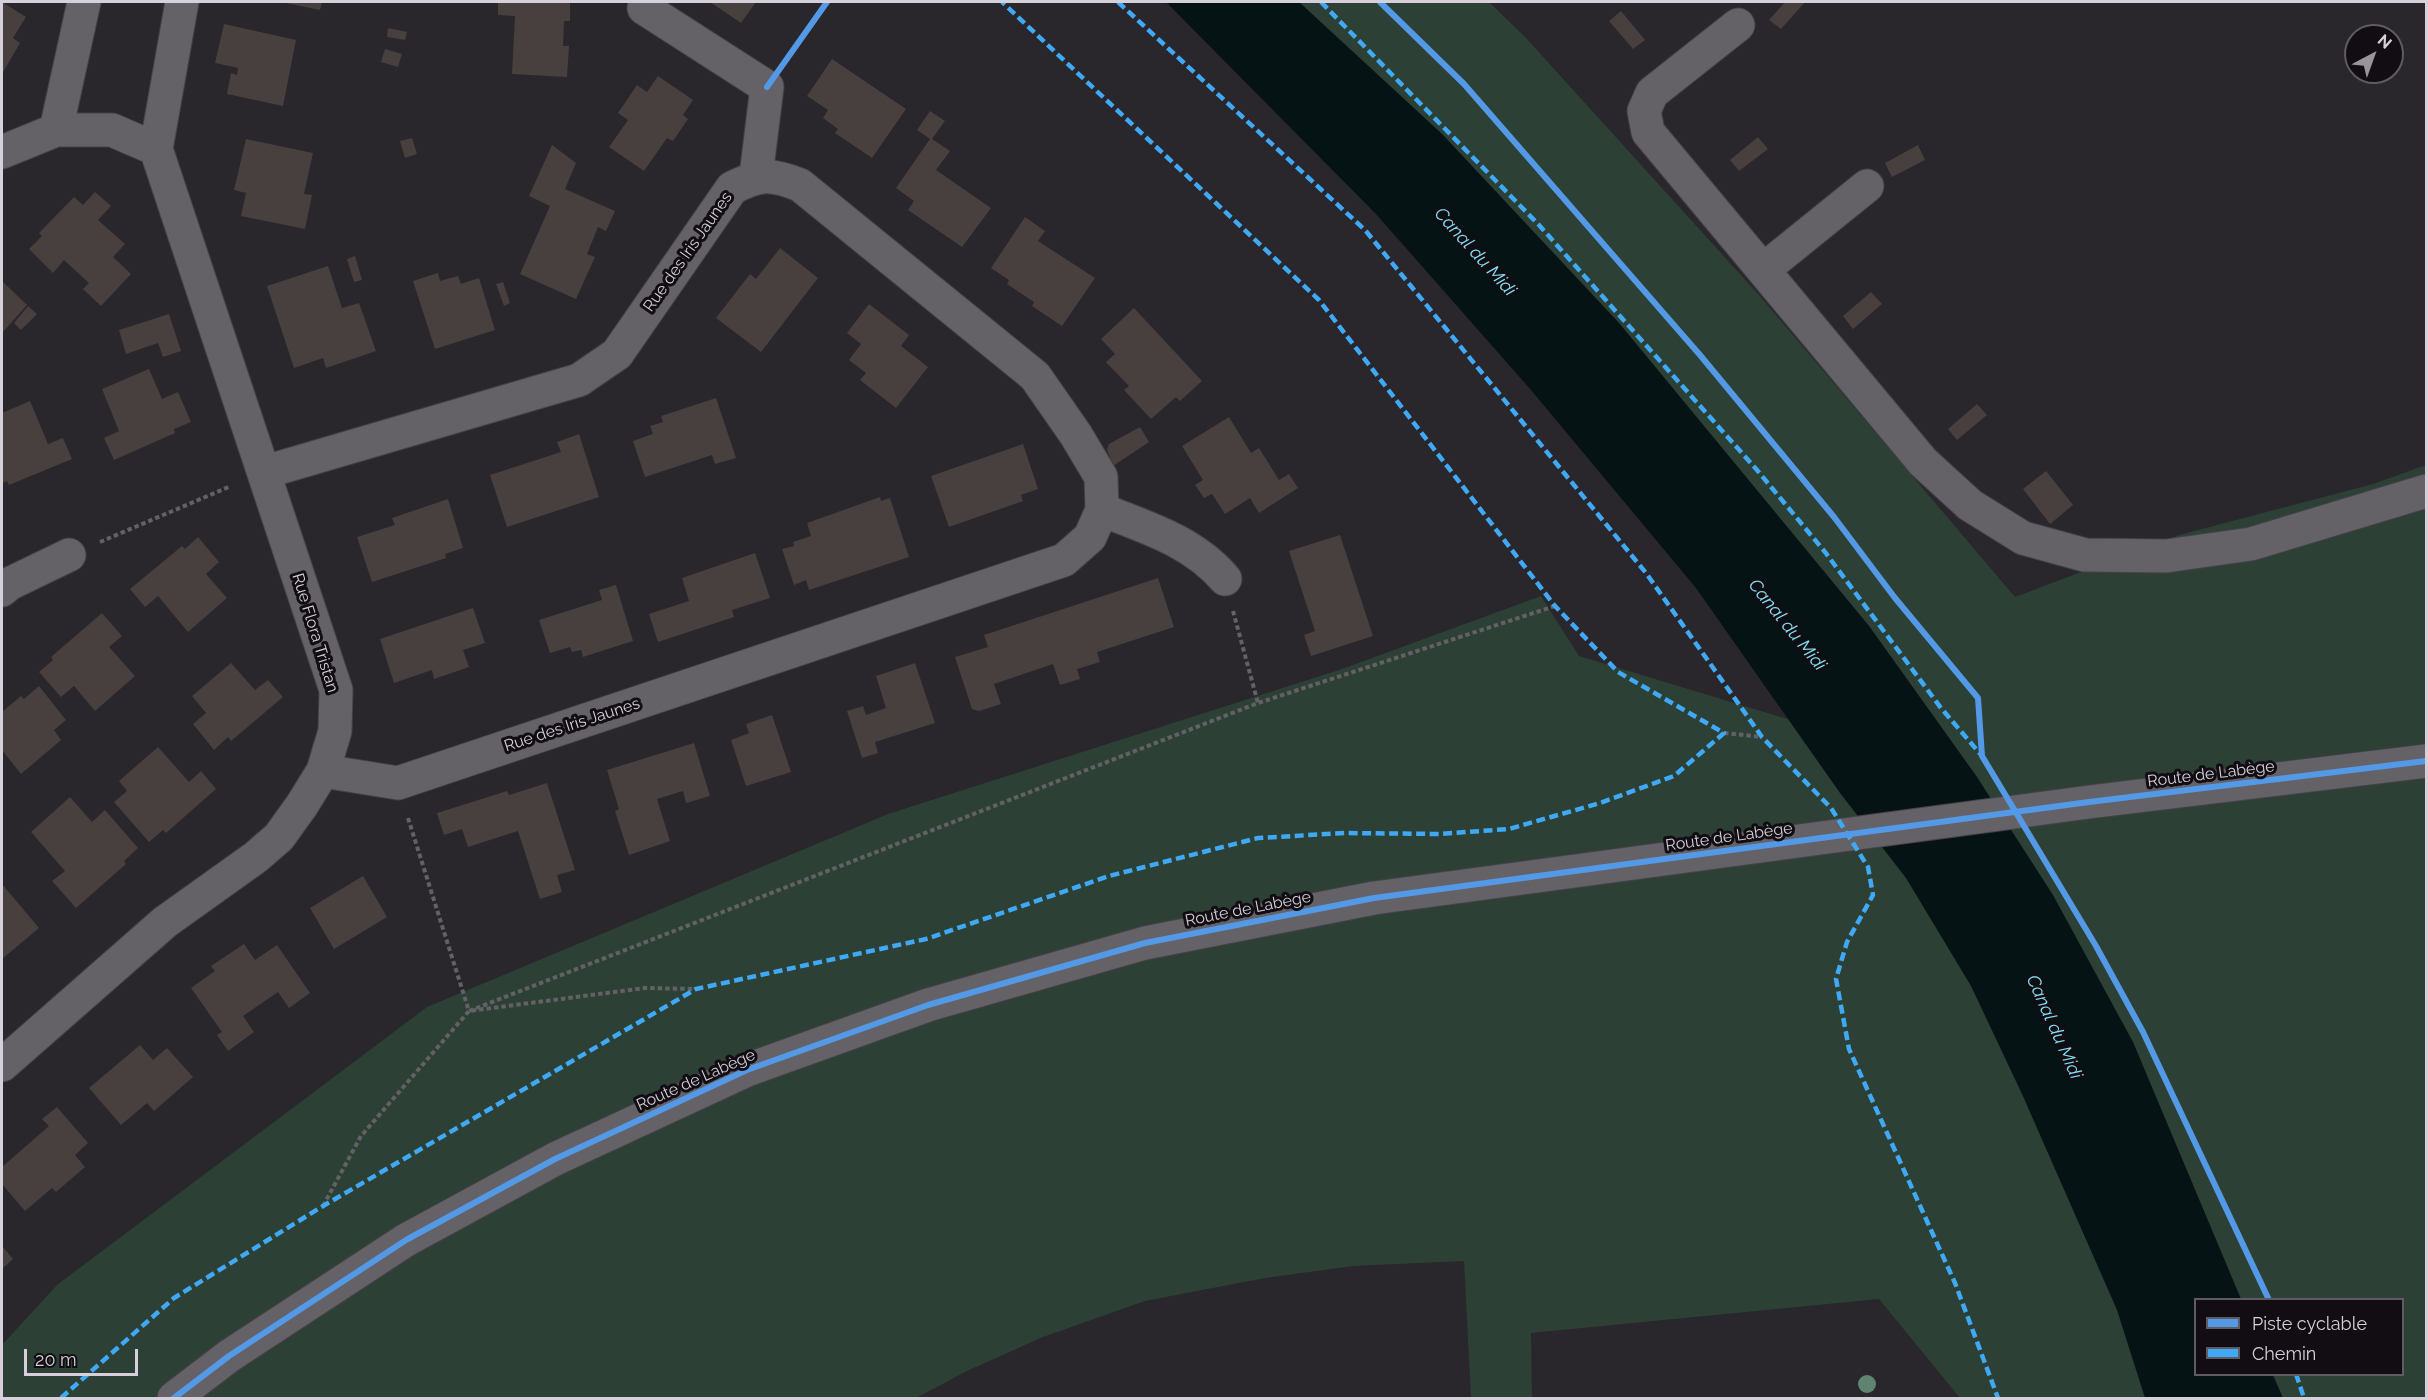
<!DOCTYPE html>
<html>
<head>
<meta charset="utf-8">
<style>
	body { margin:0 }
	#map { position:relative; width:2428px; height:1400px; overflow:hidden; background:#29262c; font-family:Raleway,sans-serif }
	canvas { display:block }
	.frame { position:absolute; inset:0; border:3px solid #d5d0d9; pointer-events:none }
	.legend { position:absolute; left:2194px; top:1298px; width:210px; height:78px; box-sizing:border-box; background:#110d13; border:2px solid #5f5b62; margin:0; padding:8px 10px; list-style:none; font-size:18px; color:#d5d0d9 }
	.legend li { display:flex; align-items:center; gap:12px; height:30px }
	.legend b { width:30px; border:2px solid #5f5b62 }
	.north { position:absolute; left:2344px; top:24px; width:60px; height:60px; box-sizing:border-box; background:#110d13; border:2px solid #5f5b62; border-radius:50%; rotate:41deg; font-size:16px; font-weight:700; line-height:24px; text-align:center; color:#d5d0d9 }
	.north::after { content:''; display:block; margin:auto; width:21px; height:27px; background:#99949c; clip-path:polygon(50% 0,100% 100%,50% 72%,0 100%) }
	.scale { position:absolute; left:24px; top:1349px; width:114px; height:27px; box-sizing:border-box; border:3px solid #d5d0d9; border-top:0; padding-left:8px; font-size:18px; line-height:21px; white-space:nowrap; color:#d5d0d9; -webkit-text-stroke:4px #110d13; paint-order:stroke }
</style>
</head>
<body>
<div id="map">
<canvas width="2428" height="1400"></canvas>
<div class="frame"></div>
<ul class="legend">
<li><b style="height:8px;background:#5399e6"></b>Piste cyclable</li>
<li><b style="height:8px;background:#3fa9f5"></b>Chemin</li>
</ul>
<div class="north">N</div>
<div class="scale">20 m</div>
</div>
<script>
const ctx = document.querySelector('canvas').getContext('2d');
ctx.lineJoin = 'round';
function fill(path, color) {
  ctx.fillStyle = color;
  ctx.fill(path, 'evenodd');
}
function stroke(path, color, width, dash) {
  ctx.strokeStyle = color;
  ctx.lineWidth = width;
  ctx.lineCap = dash ? 'butt' : 'round';
  ctx.setLineDash(dash || []);
  ctx.stroke(path);
}
function drawText(font, color, halo, rows, align = 'center') {
  ctx.font = font + ' Raleway,sans-serif';
  ctx.lineWidth = 6;
  ctx.setLineDash([]);
  ctx.textBaseline = 'middle';
  ctx.strokeStyle = halo;
  ctx.fillStyle = color;
  for (const [text, x, y, turn = 0] of rows) {
    ctx.save();
    ctx.translate(x, y);
    ctx.rotate((+turn || 0) * Math.PI / 180);
    ctx.textAlign = isNaN(turn) ? turn : align;
    if (halo) ctx.strokeText(text, 0, 0);
    ctx.fillText(text, 0, 0);
    ctx.restore();
  }
}
const green = new Path2D(`
	M 1299,2 L 1489,2 L 1526,38 L 1759,295 L 2015,597 L 2179,535 L 2373,484 L 2426,465 L 2426,1398 L 1960,1398 L 1879,1299 L 1531,1333 L 1532,1398 L 1471,1398 L 1464,1261 L 1353,1266 L 1265,1278 L 1145,1301 L 1043,1337 L 967,1371 L 916,1398 L 2,1398 L 2,1345 L 57,1285 L 427,1007 L 888,814 L 1342,669 L 1541,596 L 1579,656 L 1976,776 L 1869,626 L 1619,323 L 1442,134 ZM 2196,1300 L 2402,1300 L 2402,1374 L 2196,1374 Z`);
const water = new Path2D(`
	M 1166,2 L 1299,2 L 1442,134 L 1619,323 L 1869,626 L 1977,777 L 2053,895 L 2133,1042 L 2241,1299 L 2196,1300 L 2196,1374 L 2273,1375 L 2283,1398 L 2145,1398 L 2117,1310 L 2022,1094 L 1971,986 L 1906,878 L 1840,793 L 1696,588 L 1531,390 L 1376,214 Z`);
const building = new Path2D(`
	M 2,2 L 26,17 L 13,38 L 20,43 L 2,74 Z
	M 498,2 L 570,2 L 570,21 L 564,21 L 563,46 L 569,46 L 567,77 L 512,74 L 515,16 L 498,15 Z
	M 710,2 L 756,2 L 741,23 Z
	M 1785,2 L 1805,2 L 1781,29 L 1769,20 Z
	M 286,3 L 286,2 L 322,2 L 320,10 Z
	M 1621,11 L 1645,40 L 1633,49 L 1609,21 Z
	M 224,24 L 296,40 L 283,106 L 227,94 L 231,73 L 237,75 L 238,68 L 215,63 Z
	M 388,28 L 407,32 L 405,40 L 387,37 Z
	M 385,49 L 402,54 L 398,67 L 381,62 Z
	M 832,59 L 906,109 L 872,158 L 835,133 L 838,129 L 823,118 L 828,110 L 807,96 Z
	M 658,76 L 693,100 L 683,115 L 688,119 L 673,141 L 667,138 L 644,171 L 609,147 L 628,120 L 618,113 L 637,85 L 647,92 Z
	M 930,111 L 945,121 L 932,139 L 950,151 L 936,170 L 991,208 L 962,247 L 908,210 L 914,201 L 896,188 L 930,139 L 917,130 Z
	M 1758,137 L 1768,149 L 1739,171 L 1730,160 Z
	M 412,138 L 417,154 L 405,158 L 400,141 Z
	M 246,139 L 313,153 L 304,194 L 312,195 L 305,229 L 241,216 L 246,193 L 234,190 Z
	M 552,145 L 576,163 L 565,189 L 615,211 L 606,231 L 598,227 L 594,237 L 587,254 L 595,257 L 576,299 L 520,274 L 550,206 L 529,196 Z
	M 1918,145 L 1925,160 L 1892,177 L 1885,163 Z
	M 95,192 L 111,206 L 98,220 L 125,244 L 113,257 L 131,274 L 101,306 L 83,289 L 89,283 L 64,260 L 53,273 L 29,249 L 42,236 L 39,233 L 74,197 L 83,205 Z
	M 1025,217 L 1045,231 L 1038,241 L 1095,278 L 1062,326 L 1032,306 L 1034,302 L 1007,284 L 1009,280 L 991,268 Z
	M 780,248 L 818,278 L 761,352 L 716,318 L 750,274 L 756,279 Z
	M 355,256 L 362,280 L 354,282 L 347,259 Z
	M 328,266 L 342,308 L 359,303 L 376,351 L 326,368 L 323,358 L 294,368 L 267,286 Z
	M 438,273 L 440,281 L 458,276 L 461,284 L 479,278 L 495,330 L 435,349 L 413,281 Z
	M 2,281 L 27,305 L 2,333 Z
	M 503,282 L 510,303 L 504,306 L 496,284 Z
	M 1871,292 L 1882,304 L 1853,329 L 1843,316 Z
	M 869,304 L 909,335 L 901,346 L 928,367 L 896,408 L 860,380 L 866,373 L 849,360 L 861,344 L 847,333 Z
	M 28,306 L 37,314 L 21,330 L 14,323 Z
	M 1134,308 L 1202,381 L 1180,401 L 1176,397 L 1151,419 L 1124,390 L 1129,386 L 1106,362 L 1115,354 L 1101,339 Z
	M 169,314 L 181,351 L 163,357 L 158,343 L 126,354 L 119,330 Z
	M 149,369 L 162,399 L 178,392 L 191,422 L 174,429 L 175,433 L 114,460 L 104,438 L 119,431 L 102,389 Z
	M 716,398 L 736,458 L 715,464 L 712,455 L 645,477 L 633,441 L 653,434 L 650,426 L 663,422 L 661,416 Z
	M 30,401 L 48,444 L 63,438 L 72,459 L 9,485 L 7,481 L 2,483 L 2,413 Z
	M 1977,404 L 1987,415 L 1957,440 L 1948,429 Z
	M 1229,417 L 1251,453 L 1259,448 L 1279,480 L 1289,474 L 1298,488 L 1259,513 L 1250,498 L 1225,514 L 1212,494 L 1204,498 L 1195,485 L 1203,480 L 1182,446 Z
	M 1140,427 L 1149,442 L 1113,466 L 1107,449 L 1109,444 Z
	M 579,434 L 599,497 L 507,527 L 490,475 L 561,452 L 557,442 Z
	M 1023,444 L 1038,489 L 1021,495 L 1023,501 L 949,527 L 931,476 Z
	M 2046,471 L 2073,505 L 2050,524 L 2023,489 Z
	M 880,497 L 881,501 L 890,498 L 909,557 L 809,590 L 806,580 L 794,585 L 782,549 L 794,546 L 793,542 L 811,536 L 807,523 Z
	M 448,499 L 463,548 L 445,554 L 446,558 L 372,582 L 357,537 L 395,525 L 392,518 Z
	M 1340,535 L 1373,636 L 1311,656 L 1304,635 L 1315,631 L 1289,551 Z
	M 198,537 L 219,562 L 206,574 L 227,598 L 188,632 L 158,596 L 145,607 L 130,589 L 182,546 L 185,549 Z
	M 755,553 L 770,598 L 732,610 L 734,617 L 658,642 L 649,614 L 689,601 L 682,578 Z
	M 1158,578 L 1174,627 L 1097,652 L 1100,662 L 1077,669 L 1080,679 L 1060,685 L 1053,664 L 994,684 L 1001,704 L 979,711 L 972,709 L 955,657 L 988,647 L 984,635 Z
	M 616,585 L 633,641 L 583,657 L 581,650 L 572,652 L 570,647 L 550,653 L 539,620 L 602,600 L 599,590 Z
	M 473,608 L 485,643 L 463,650 L 469,667 L 434,679 L 432,670 L 394,683 L 380,639 Z
	M 102,613 L 122,636 L 109,647 L 135,676 L 95,711 L 74,686 L 61,697 L 39,672 L 53,660 L 51,657 Z
	M 231,663 L 255,690 L 268,680 L 283,697 L 231,741 L 228,737 L 214,750 L 193,724 L 206,713 L 192,696 Z
	M 915,663 L 935,723 L 875,742 L 878,753 L 862,758 L 847,711 L 863,706 L 866,715 L 886,708 L 876,676 Z
	M 39,686 L 66,720 L 54,730 L 61,740 L 21,774 L 2,750 L 2,712 L 21,696 L 24,699 Z
	M 772,715 L 791,772 L 746,786 L 731,740 L 749,733 L 746,724 Z
	M 694,743 L 710,796 L 686,803 L 683,791 L 657,799 L 670,841 L 629,855 L 615,811 L 619,809 L 607,770 Z
	M 158,747 L 189,782 L 201,771 L 216,789 L 166,833 L 163,830 L 149,842 L 114,802 L 127,791 L 119,781 Z
	M 547,783 L 575,870 L 557,875 L 562,892 L 540,899 L 518,831 L 468,847 L 462,829 L 444,835 L 437,813 L 507,791 L 509,795 Z
	M 70,797 L 92,822 L 105,810 L 138,848 L 124,861 L 126,864 L 76,908 L 52,881 L 65,871 L 31,832 Z
	M 363,876 L 387,917 L 334,949 L 310,908 Z
	M 2,884 L 39,928 L 2,959 Z
	M 244,944 L 255,960 L 277,945 L 310,993 L 289,1008 L 278,992 L 243,1016 L 254,1032 L 228,1051 L 217,1035 L 222,1032 L 191,988 L 215,971 L 211,966 Z
	M 140,1045 L 153,1060 L 167,1048 L 193,1077 L 154,1111 L 147,1103 L 121,1125 L 89,1088 Z
	M 57,1107 L 88,1143 L 75,1155 L 85,1167 L 56,1192 L 52,1188 L 25,1211 L 2,1184 L 2,1167 L 49,1126 L 42,1119 Z
	M 2,1246 L 13,1259 L 2,1269 Z`);
const path = new Path2D(`
	M 100,542 L 231,486
	M 1233,611 L 1258,703
	M 1724,733 L 1762,737
	M 408,818 L 469,1011 L 1258,703 L 1555,606
	M 323,1206 L 361,1136 L 469,1011 L 645,988 L 696,989`);
const minor = new Path2D(`
	M 644,8 L 767,87 L 756,176
	M 1738,25 L 1652,93 L 1644,111 L 1648,132 L 1923,462 L 1970,505 L 2023,538 L 2085,555 L 2166,556 L 2251,544 L 2426,491
	M 56,130 L 84,2
	M 156,149 L 182,2
	M 2,152 L 56,130 L 112,130 L 156,149 L 336,690 L 335,731 L 323,771 L 302,805 L 279,837 L 256,857 L 165,922 L 2,1065
	M 1763,270 L 1867,186
	M 265,472 L 579,380 L 617,354 L 732,188 C 760,174 770,173 800,185 L 1035,376 L 1076,435 L 1101,477 L 1102,510 L 1090,537 L 1064,560 L 398,783 L 323,771
	M 1102,510 C 1146,527 1194,542 1225,579
	M 2,590 L 9,584 L 69,555
	M 174,1398 L 229,1356 L 406,1240 L 555,1159 L 747,1070 L 928,1005 L 1145,943 L 1374,898 L 2089,802 L 2426,761`);
const quiet = new Path2D(`
	M 1118,2 L 1365,230 L 1646,573 L 1762,737 L 1831,808 L 1868,867 L 1873,895 L 1847,942 L 1836,979 L 1849,1049 L 1955,1283 L 1998,1398
	M 1321,2 L 1539,225 L 1757,470 L 1825,552 L 1941,708 L 1982,756
	M 2296,1374 L 2304,1398
	M 61,1398 L 174,1298 L 323,1206 L 696,989 L 926,939 L 1109,876 L 1258,838 L 1345,833 L 1439,834 L 1509,829 L 1600,803 L 1674,776 L 1724,733 L 1618,672 L 1555,606 L 1319,300 L 1002,2`);
const cycleway = new Path2D(`
	M 1380,2 L 1464,84 L 1700,355 L 1834,517 L 1895,598 L 1978,698 L 1982,756 L 2096,946 L 2143,1032 L 2269,1300
	M 767,87 L 827,2
	M 174,1398 L 229,1356 L 406,1240 L 555,1159 L 747,1070 L 928,1005 L 1145,943 L 1374,898 L 2089,802 L 2426,761`);
const trees = [
	[1867,1384]
];
const streetNames = [
	["Rue des Iris Jaunes",688,252,-55],
	["Rue Flora Tristan",315,633,73],
	["Rue des Iris Jaunes",572,725,-18],
	["Route de Labège",2211,774,-7],
	["Route de Labège",1729,837,-8],
	["Route de Labège",1248,909,-11],
	["Route de Labège",696,1080,-24]
];
const waterNames = [
	["Canal du Midi",1475,252,48],
	["Canal du Midi",1787,625,51],
	["Canal du Midi",2054,1027,66]
];
fill(green, '#2c4035');
fill(water, '#061315');
fill(building, '#48403f');
stroke(minor, '#454248', 35);
stroke(path, '#636165', 4, [4.5, 3]);
stroke(minor, '#646167', 33);
stroke(quiet, '#3fa9f5', 4.5, [9, 4.5]);
stroke(cycleway, '#5399e6', 6);
ctx.fillStyle = '#5f8471';
for (const [x, y] of trees) {
  ctx.beginPath();
  ctx.arc(x, y, 9, 0, 2 * Math.PI);
  ctx.fill();
}
drawText('16px', '#d5d0d9', '#110d13', streetNames);
drawText('italic 18px', '#84e1f1', '#110d13', waterNames);
</script>
</body>
</html>
